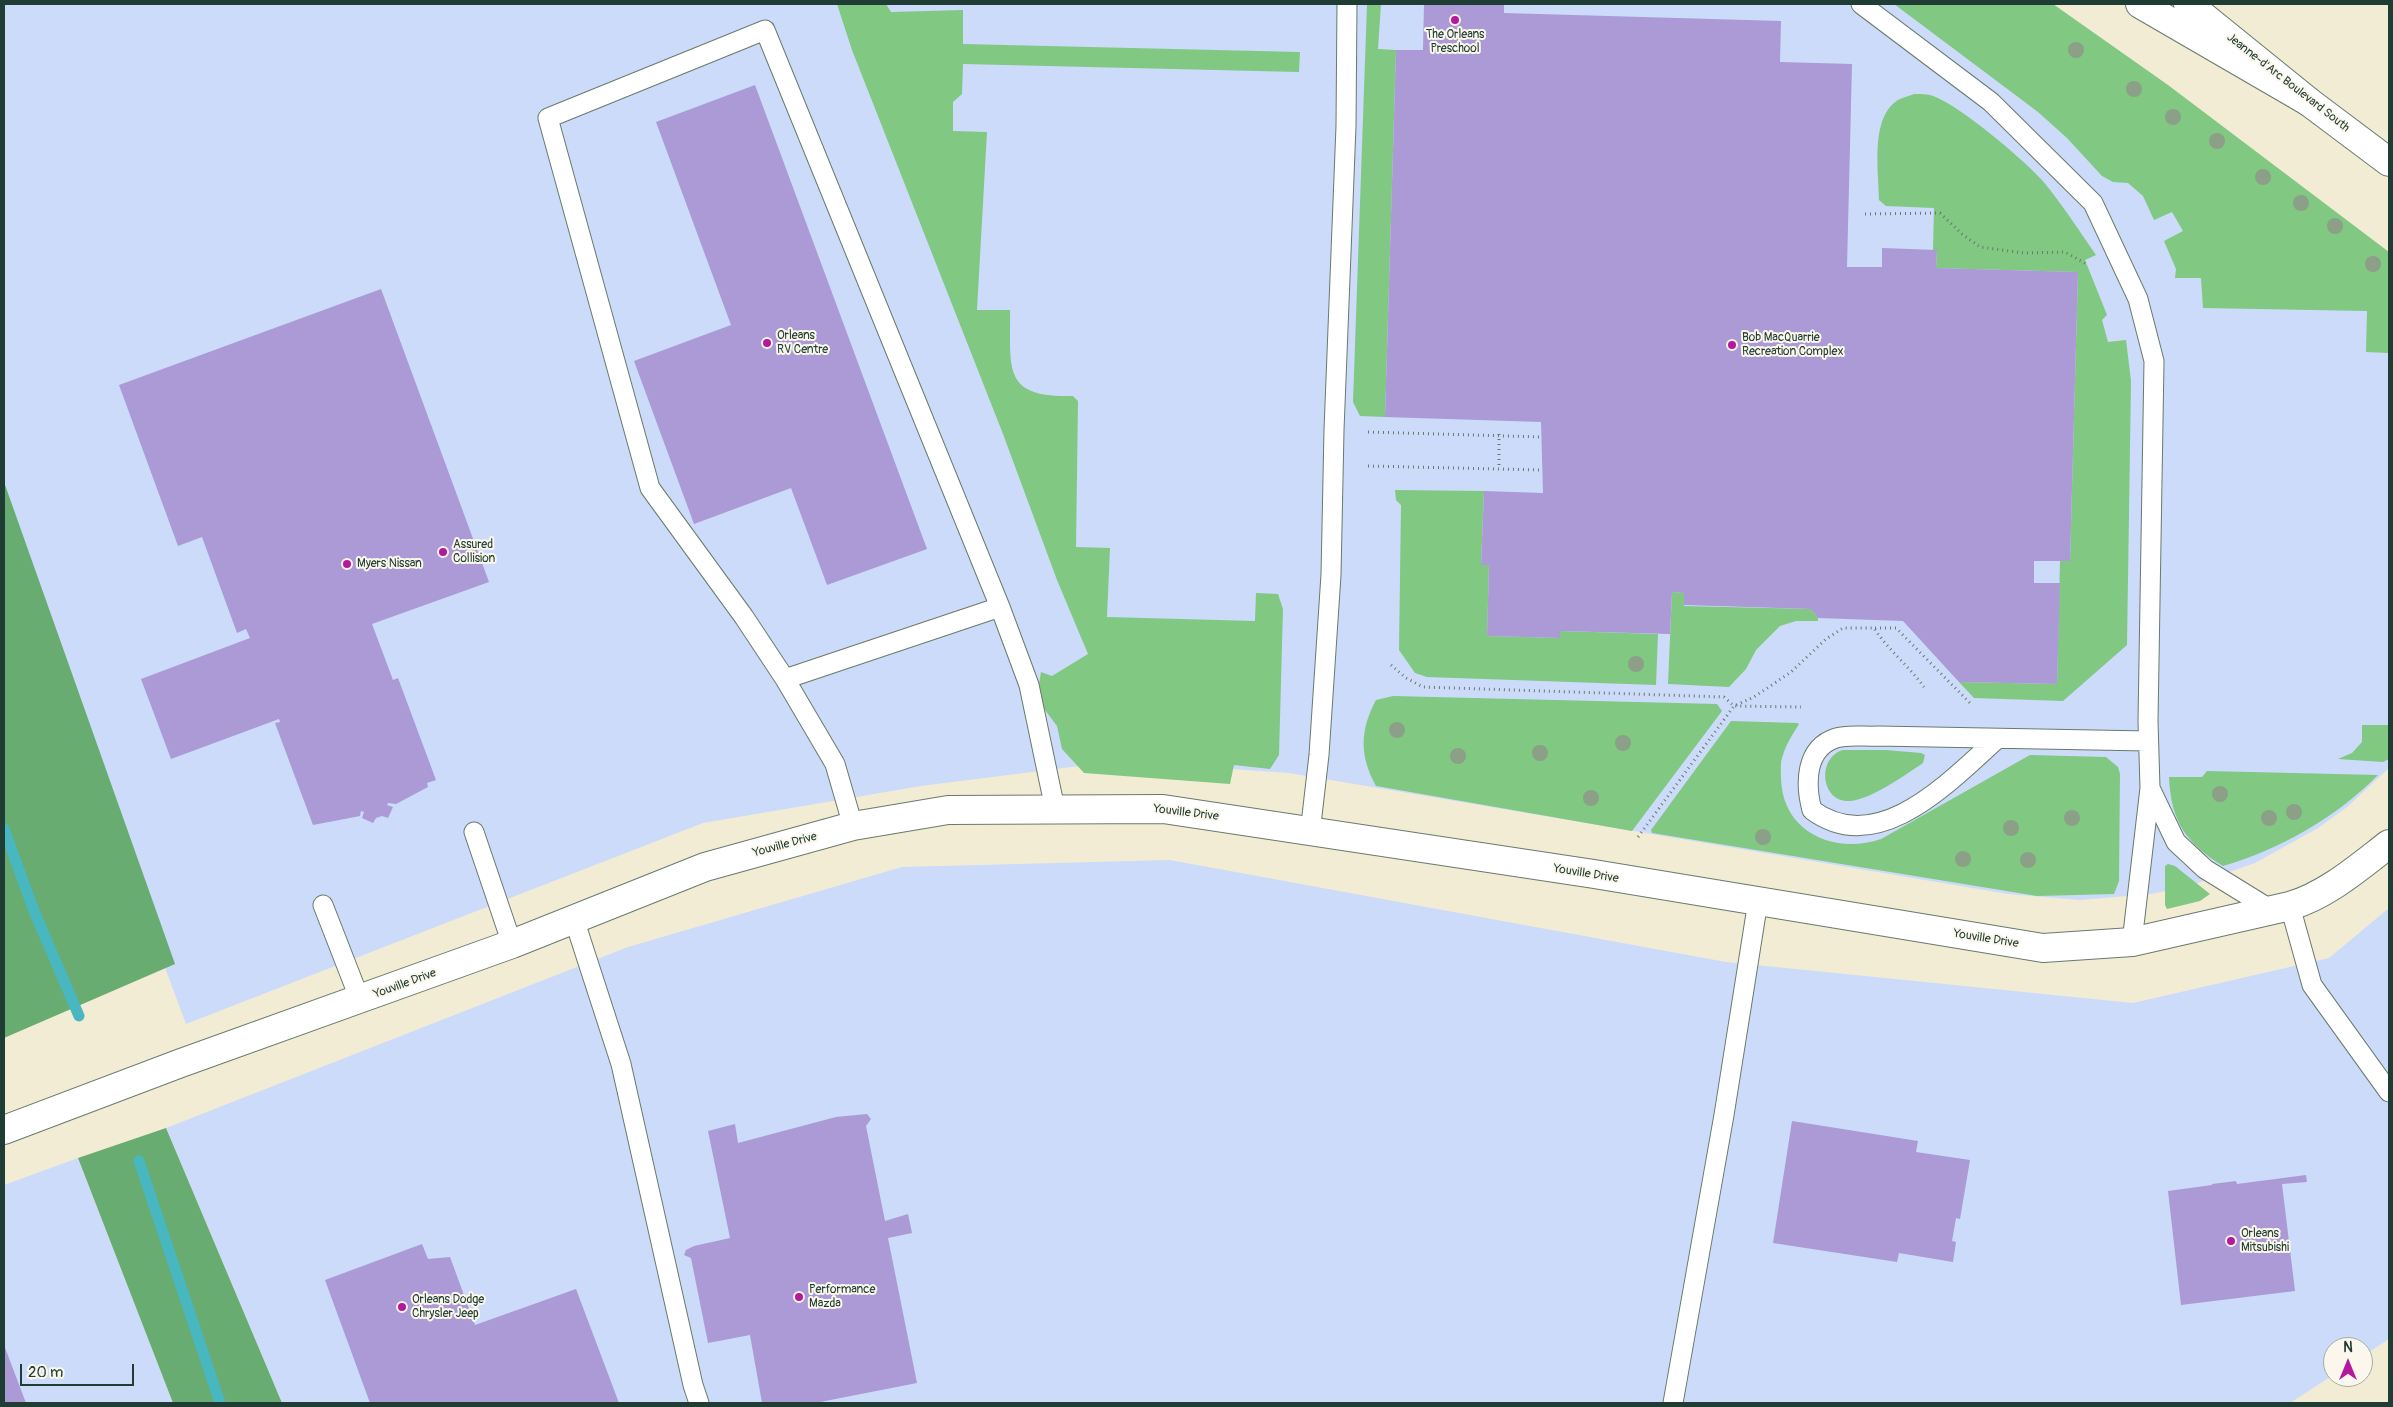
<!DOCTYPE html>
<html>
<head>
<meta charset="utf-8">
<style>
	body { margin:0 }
	#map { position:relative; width:2393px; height:1407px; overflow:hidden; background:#f2ecd5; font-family:Pangolin,sans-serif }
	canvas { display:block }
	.frame { position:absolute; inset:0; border:5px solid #1f3d34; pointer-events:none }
	.north { position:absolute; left:2323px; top:1337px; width:50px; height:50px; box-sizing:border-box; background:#fbf7ec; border:1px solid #a3ada2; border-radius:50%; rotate:0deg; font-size:14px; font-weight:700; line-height:20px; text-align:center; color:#1f3d34 }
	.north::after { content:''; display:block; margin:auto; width:18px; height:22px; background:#b5179e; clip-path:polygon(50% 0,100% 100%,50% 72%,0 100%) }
	.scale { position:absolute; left:20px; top:1364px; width:114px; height:22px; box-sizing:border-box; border:2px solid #1f3d34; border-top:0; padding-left:6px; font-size:15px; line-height:18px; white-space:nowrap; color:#1f3d34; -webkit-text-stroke:4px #fbf7ec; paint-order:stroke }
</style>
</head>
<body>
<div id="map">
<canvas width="2393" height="1407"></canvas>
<div class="frame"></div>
<div class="north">N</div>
<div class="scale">20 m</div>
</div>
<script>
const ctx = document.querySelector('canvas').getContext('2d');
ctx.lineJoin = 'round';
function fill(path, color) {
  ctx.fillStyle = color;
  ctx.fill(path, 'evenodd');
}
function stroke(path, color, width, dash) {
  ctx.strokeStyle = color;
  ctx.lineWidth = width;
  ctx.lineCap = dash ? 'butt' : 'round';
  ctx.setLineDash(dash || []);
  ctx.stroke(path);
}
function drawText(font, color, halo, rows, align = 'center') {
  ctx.font = font + ' Pangolin,sans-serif';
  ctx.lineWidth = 4;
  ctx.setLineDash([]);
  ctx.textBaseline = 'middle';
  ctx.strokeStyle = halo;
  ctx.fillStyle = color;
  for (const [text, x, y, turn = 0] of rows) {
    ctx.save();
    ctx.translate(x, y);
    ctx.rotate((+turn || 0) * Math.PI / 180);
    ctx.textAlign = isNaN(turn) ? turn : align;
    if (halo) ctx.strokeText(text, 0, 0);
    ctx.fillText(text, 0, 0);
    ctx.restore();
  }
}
const built = new Path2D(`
	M 4,4 L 2012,4 L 2389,280 L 2389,768 L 2347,807 L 2318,828 L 2255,863 L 2186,887 L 2151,894 L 2080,900 L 2008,894 L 1289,773 L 1119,761 L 921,786 L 703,823 L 186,1024 L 4,536 Z
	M 1170,860 L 1726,962 L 2133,1003 L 2329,958 L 2389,908 L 2389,1339 L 2363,1356 L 2363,1347 L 2333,1347 L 2333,1375 L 2290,1403 L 282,1403 L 166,1128 L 628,947 L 902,867 Z
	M 78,1158 L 173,1403 L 4,1403 L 4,1185 Z`);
const green = new Path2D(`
	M 837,4 L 886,4 L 891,12 L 963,10 L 963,44 L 1300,52 L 1299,72 L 963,64 L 962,94 L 953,102 L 953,131 L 987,132 L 977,310 L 1010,310 C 1011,368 1001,398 1073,396 L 1078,401 L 1076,547 L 1110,548 L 1107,617 L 1255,621 L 1256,593 L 1278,594 L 1283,609 L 1279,755 L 1270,769 L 1234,765 L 1230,784 L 1084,773 L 1062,749 L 1057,726 L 1045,710 L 1038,691 L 1041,672 L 1052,676 L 1088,654 L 1057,580 L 1003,434 L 852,50 Z
	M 1367,4 L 1381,4 L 1378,49 L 1396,50 L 1385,417 L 1360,416 L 1353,402 Z
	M 1894,4 L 2053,4 L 2168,85 L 2389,252 L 2389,353 L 2366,352 L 2367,311 L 2203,308 L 2201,278 L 2175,278 L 2176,269 L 2164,241 L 2183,231 L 2172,212 L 2154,220 L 2143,196 L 2128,183 L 2113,182 L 2102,176 L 2067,138 L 2038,112 Z
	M 1914,94 C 1920,94 1928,94 1933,96 C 1959,105 2023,159 2042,180 C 2062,204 2078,229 2096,255 L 2085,260 L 2107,315 L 2102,320 L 2108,342 L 2126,340 L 2131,381 L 2127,645 L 2063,701 L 1974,698 L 1959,682 L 2057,684 L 2060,561 L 2070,561 L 2078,272 L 1936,268 L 1937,250 L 1933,250 L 1934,208 L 1886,206 L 1879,200 C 1879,172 1869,115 1900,99 C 1904,97 1910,96 1914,94 Z
	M 1395,490 L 1484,491 L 1481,564 L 1489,565 L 1487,636 L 1560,638 L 1560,631 L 1658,634 L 1656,685 L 1427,677 L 1415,673 L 1399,650 L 1401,505 L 1396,500 Z
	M 1672,592 L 1684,593 L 1684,606 L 1811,609 L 1818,618 L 1818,621 L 1796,621 L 1780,626 L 1756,650 L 1746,669 L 1729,687 L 1668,684 Z
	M 1393,696 L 1717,704 L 1722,711 L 1632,831 L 1376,786 C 1359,755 1360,730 1376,700 Z
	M 1731,721 L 1797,723 L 1799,724 C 1793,734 1786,744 1783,755 C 1780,762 1781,770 1781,778 C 1782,832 1834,855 1881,839 L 2030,755 L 2106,757 L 2118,767 L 2120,774 L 2119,881 L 2114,894 L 2037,896 L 1652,833 L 1651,830 Z
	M 2362,725 L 2389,725 L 2389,759 L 2383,762 L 2338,759 L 2352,753 L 2362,742 Z
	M 1843,750 L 1886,750 L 1921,753 L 1925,755 L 1923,763 C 1905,775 1872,799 1850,801 C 1821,803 1816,758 1843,750 Z
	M 2207,771 L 2378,775 C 2337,817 2279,850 2223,866 C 2186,843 2171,822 2169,777 L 2202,777 Z
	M 2168,864 L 2175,866 L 2210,894 L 2200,901 L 2167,909 L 2165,905 L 2165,866 Z`);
const forest = new Path2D(`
	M 4,482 L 175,964 L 4,1038 Z
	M 166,1128 L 282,1403 L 173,1403 L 78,1158 Z`);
const stream = new Path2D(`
	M 4,829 L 34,911 L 79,1016
	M 139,1161 L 220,1403`);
const building = new Path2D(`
	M 1424,4 L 1504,4 L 1504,13 L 1781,21 L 1780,62 L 1852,64 L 1847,267 L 1882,267 L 1882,248 L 1937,250 L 1936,268 L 2078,272 L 2070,561 L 2034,561 L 2034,583 L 2060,583 L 2057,684 L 1959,682 L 1903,621 L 1818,618 L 1811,609 L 1684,605 L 1684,593 L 1672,592 L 1670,634 L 1560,631 L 1560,638 L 1487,636 L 1489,565 L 1481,565 L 1484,491 L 1543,493 L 1541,422 L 1385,417 L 1396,50 L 1423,50 Z
	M 755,85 L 927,549 L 827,585 L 791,488 L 694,524 L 634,361 L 731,325 L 656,122 Z
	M 381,289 L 489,582 L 372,624 L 393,680 L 398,678 L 436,780 L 427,783 L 428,787 L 396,804 L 388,803 L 387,805 L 393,807 L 388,818 L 382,816 L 376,818 L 373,823 L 362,818 L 364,812 L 361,811 L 360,816 L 313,825 L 275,723 L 280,722 L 279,719 L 171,759 L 141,679 L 250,638 L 246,629 L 237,633 L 202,537 L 178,546 L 119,385 Z
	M 867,1114 L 871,1119 L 866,1126 L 885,1221 L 908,1214 L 912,1233 L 888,1238 L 917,1383 L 815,1403 L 762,1403 L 750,1335 L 708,1343 L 691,1258 L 684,1255 L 686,1250 L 694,1246 L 730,1238 L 708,1131 L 735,1124 L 738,1143 L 836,1117 Z
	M 1792,1121 L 1918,1141 L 1916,1152 L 1970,1160 L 1960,1219 L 1956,1218 L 1952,1241 L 1956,1242 L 1953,1262 L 1899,1253 L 1897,1262 L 1773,1243 Z
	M 2306,1175 L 2307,1182 L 2282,1184 L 2295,1291 L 2181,1305 L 2168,1191 L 2212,1185 L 2212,1184 L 2236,1181 L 2237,1184 Z
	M 422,1244 L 428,1259 L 450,1257 L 475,1325 L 576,1289 L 619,1403 L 370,1403 L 325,1280 Z
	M 4,1345 L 26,1403 L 4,1403 Z`);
const path = new Path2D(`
	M 1865,214 L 1940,213 L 1962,234 L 1980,247 L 2024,253 L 2065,252 L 2088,265
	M 1368,432 L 1542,437
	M 1499,434 L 1499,469
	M 1368,466 L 1542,470
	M 1875,628 L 1896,628 L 1971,704
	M 1391,665 L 1406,678 L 1423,687 L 1724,697 L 1734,706 L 1801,707
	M 1638,837 L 1734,706 L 1754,697 L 1791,672 L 1826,639 L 1843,628 L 1874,628 C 1888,650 1909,666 1924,687`);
const service = new Path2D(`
	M 1861,4 L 1991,102 L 2093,203 L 2138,299 L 2154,361 L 2148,721 L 2150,788 L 2132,942
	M 785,679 L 1000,607
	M 1997,739 C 1950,781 1878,859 1812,810 C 1805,784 1805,748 1836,738 C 1848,734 1866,737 1878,736 L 2148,741
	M 2150,788 L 2176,842 L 2205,869 L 2273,911
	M 853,826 L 835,764 L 785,679 L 744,617 L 650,488 L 548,118 L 765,30 L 1000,607 L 1029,685 L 1055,809
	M 474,832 L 512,944
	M 1310,833 L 1319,755 L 1331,575 L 1334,430 L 1346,126 L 1347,4
	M 323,905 L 360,1000
	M 2290,906 L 2312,985 L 2389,1092
	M 574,919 L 621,1064 L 693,1385 L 699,1403
	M 1673,1403 L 1724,1115 L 1758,901`);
const tertiary = new Path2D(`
	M 4,1130 L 181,1063 L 512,944 L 705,867 L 853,826 L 948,810 L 1163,809 L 1594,874 L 2043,948 L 2132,942 L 2290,906 C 2327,895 2359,867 2389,844`);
const secondary = new Path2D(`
	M 2188,4 L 2309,102 L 2389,162`);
const motorway = new Path2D(`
	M 2140,4 L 2309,102`);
const trees = [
	[2076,50],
	[2134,89],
	[2173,117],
	[2217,141],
	[2263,177],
	[2301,203],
	[2335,226],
	[2373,264],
	[1636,664],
	[1397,730],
	[1623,743],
	[1540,753],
	[1458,756],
	[2220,794],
	[1591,798],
	[2294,812],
	[2072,818],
	[2269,818],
	[2011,828],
	[1763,837],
	[1963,859],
	[2028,860]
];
const markers = [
	[1455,20,5,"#b5179e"],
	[767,343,5,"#b5179e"],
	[1732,345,5,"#b5179e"],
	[443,552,5,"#b5179e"],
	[347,564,5,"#b5179e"],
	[2231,1241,5,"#b5179e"],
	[799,1297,5,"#b5179e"],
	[402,1307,5,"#b5179e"]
];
const poiNames = [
	["The Orleans",1455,35,"center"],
	["Preschool",1455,49,"center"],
	["Orleans",777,336],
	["RV Centre",777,350],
	["Bob MacQuarrie",1742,338],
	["Recreation Complex",1742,352],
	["Assured",453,545],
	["Collision",453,559],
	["Myers Nissan",357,564],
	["Orleans",2241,1234],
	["Mitsubishi",2241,1248],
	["Performance",809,1290],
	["Mazda",809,1304],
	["Orleans Dodge",412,1300],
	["Chrysler Jeep",412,1314]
];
const streetNames = [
	["Jeanne-d'Arc Boulevard South",2288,83,38],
	["Youville Drive",1186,813,7],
	["Youville Drive",785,845,-15],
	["Youville Drive",1586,874,9],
	["Youville Drive",1986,939,9],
	["Youville Drive",405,984,-20]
];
fill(built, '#cbdbf9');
fill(green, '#81c883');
fill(forest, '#68ac71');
stroke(stream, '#48b7bf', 11);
fill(building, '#ab9ad5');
stroke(service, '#697a6c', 21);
stroke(tertiary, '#697a6c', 30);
stroke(secondary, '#697a6c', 30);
stroke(motorway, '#697a6c', 30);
stroke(path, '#697a6c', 3, [1, 4]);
stroke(service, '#fff', 19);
stroke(tertiary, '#fff', 28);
stroke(secondary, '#fff', 28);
stroke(motorway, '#fff', 28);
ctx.fillStyle = '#8c9f87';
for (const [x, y] of trees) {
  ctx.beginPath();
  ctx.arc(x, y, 8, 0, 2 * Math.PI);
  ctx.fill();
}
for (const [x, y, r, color] of markers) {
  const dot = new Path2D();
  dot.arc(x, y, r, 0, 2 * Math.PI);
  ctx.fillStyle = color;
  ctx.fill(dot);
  stroke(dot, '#fbf7ec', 2);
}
drawText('12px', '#1f3d34', '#fbf7ec', poiNames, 'left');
drawText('12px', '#1f3d34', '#fbf7ec', streetNames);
</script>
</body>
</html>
